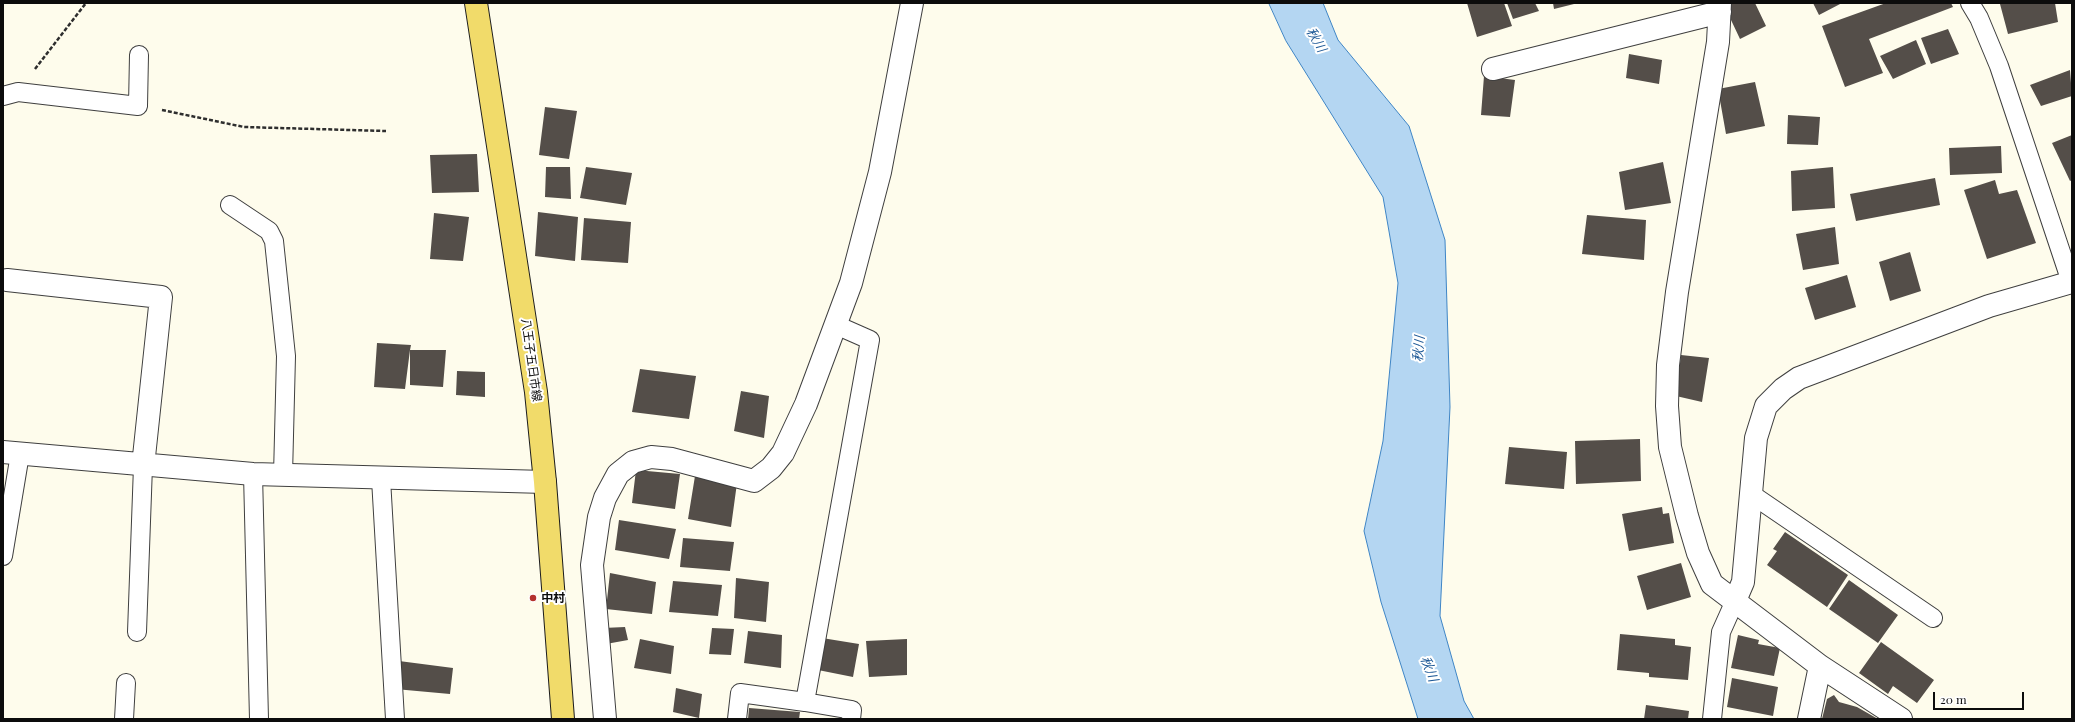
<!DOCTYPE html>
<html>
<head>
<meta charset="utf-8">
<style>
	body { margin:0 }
	#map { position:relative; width:2075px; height:722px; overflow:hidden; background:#fefcec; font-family:"Playfair Display",serif }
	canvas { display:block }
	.frame { position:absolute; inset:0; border:4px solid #0c0c0c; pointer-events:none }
	.scale { position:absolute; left:1933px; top:692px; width:91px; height:18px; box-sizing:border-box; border:2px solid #0c0c0c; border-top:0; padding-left:5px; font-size:12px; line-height:14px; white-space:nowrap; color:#0c0c0c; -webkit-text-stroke:3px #fff; paint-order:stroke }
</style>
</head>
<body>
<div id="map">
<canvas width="2075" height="722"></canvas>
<div class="frame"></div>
<div class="scale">20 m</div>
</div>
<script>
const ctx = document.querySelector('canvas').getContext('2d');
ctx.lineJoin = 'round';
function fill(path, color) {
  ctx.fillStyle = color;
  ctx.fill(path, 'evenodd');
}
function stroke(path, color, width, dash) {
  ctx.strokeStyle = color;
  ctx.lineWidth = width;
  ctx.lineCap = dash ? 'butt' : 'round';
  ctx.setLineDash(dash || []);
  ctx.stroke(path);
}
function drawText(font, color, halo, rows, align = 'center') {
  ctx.font = font + ' "Playfair Display","Noto Sans JP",serif';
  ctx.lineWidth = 4;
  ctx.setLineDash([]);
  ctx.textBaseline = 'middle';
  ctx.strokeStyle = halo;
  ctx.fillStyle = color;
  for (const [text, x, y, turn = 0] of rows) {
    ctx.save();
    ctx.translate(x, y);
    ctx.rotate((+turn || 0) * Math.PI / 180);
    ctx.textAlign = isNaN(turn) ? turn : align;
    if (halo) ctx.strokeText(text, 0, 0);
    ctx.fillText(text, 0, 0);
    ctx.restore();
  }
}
const water = new Path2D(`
	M 1269,3 L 1323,3 L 1338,40 L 1409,126 L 1445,240 L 1450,407 L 1440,616 L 1464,701 L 1474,719 L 1418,719 L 1381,602 L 1364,531 L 1383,441 L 1398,283 L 1383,197 L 1286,41 Z`);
const building = new Path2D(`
	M 1467,3 L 1504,3 L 1512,26 L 1477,37 Z
	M 1507,3 L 1535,3 L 1539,11 L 1513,19 Z
	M 1553,3 L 1574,3 L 1574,4 L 1554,9 Z
	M 1723,3 L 1755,3 L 1766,26 L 1740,39 Z
	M 1813,3 L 1842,3 L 1819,15 Z
	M 1886,3 L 1951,3 L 1953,7 L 1869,39 L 1883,73 L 1845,87 L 1822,26 Z
	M 2005,3 L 2055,3 L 2058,22 L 2008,34 L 2000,4 Z
	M 1948,29 L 1959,54 L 1931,64 L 1921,38 Z
	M 1916,40 L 1926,64 L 1893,79 L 1880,56 Z
	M 1629,54 L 1662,60 L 1659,84 L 1626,78 Z
	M 2070,70 L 2072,96 L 2041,106 L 2030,85 Z
	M 1484,76 L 1515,80 L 1510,117 L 1481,115 Z
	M 1755,82 L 1765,126 L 1726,134 L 1718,89 Z
	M 545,107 L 577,111 L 569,159 L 539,155 Z
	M 1788,115 L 1820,117 L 1818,145 L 1787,144 Z
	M 2072,135 L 2072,180 L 2070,181 L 2052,143 Z
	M 2001,146 L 2002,173 L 1950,175 L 1949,148 Z
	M 477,154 L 479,192 L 432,193 L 430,155 Z
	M 1663,162 L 1671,203 L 1625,210 L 1619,172 Z
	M 546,167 L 570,167 L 571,199 L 545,197 Z
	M 586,167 L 632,173 L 626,205 L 580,198 Z
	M 1833,167 L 1835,208 L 1792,211 L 1791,171 Z
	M 1935,178 L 1940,205 L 1856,221 L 1850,194 Z
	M 1995,180 L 1999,194 L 2017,190 L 2036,243 L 1987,259 L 1964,190 Z
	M 538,212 L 578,217 L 575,261 L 535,256 Z
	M 434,213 L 469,217 L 463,261 L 430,259 Z
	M 1587,215 L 1646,220 L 1644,260 L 1582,254 Z
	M 584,218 L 631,222 L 628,263 L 581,260 Z
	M 1835,227 L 1839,264 L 1803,270 L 1796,234 Z
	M 1910,252 L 1921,291 L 1890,301 L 1879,262 Z
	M 1847,275 L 1856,307 L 1815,320 L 1805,288 Z
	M 377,343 L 411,345 L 410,350 L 446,350 L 443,387 L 410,385 L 410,350 L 405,389 L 374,387 Z
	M 1681,355 L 1709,358 L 1702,402 L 1676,396 Z
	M 640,369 L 696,376 L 689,419 L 632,412 Z
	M 457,371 L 485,372 L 485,397 L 456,395 Z
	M 741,391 L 769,396 L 764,438 L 734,431 Z
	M 1640,439 L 1641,481 L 1576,484 L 1575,441 Z
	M 1509,447 L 1567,452 L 1564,489 L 1505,484 Z
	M 636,470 L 680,474 L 675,509 L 632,503 Z
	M 695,476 L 737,483 L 731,527 L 688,519 Z
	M 1662,507 L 1663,514 L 1669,513 L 1674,543 L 1629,551 L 1622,514 Z
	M 619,520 L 676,529 L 669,559 L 615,550 Z
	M 1785,532 L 1848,575 L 1827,607 L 1767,565 L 1777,551 L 1773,549 Z
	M 683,538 L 734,542 L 730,571 L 680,567 Z
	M 1681,563 L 1691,597 L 1647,610 L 1637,576 Z
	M 610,573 L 656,582 L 652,614 L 606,609 Z
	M 736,578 L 769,582 L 766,622 L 734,618 Z
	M 1849,580 L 1898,615 L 1878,643 L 1829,609 Z
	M 673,581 L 722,585 L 718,616 L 669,612 Z
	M 625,627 L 628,640 L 606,644 L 603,628 Z
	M 712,628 L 734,629 L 731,655 L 709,654 Z
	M 748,631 L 782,635 L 781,668 L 744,663 Z
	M 1620,634 L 1675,639 L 1675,645 L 1691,647 L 1688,680 L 1649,677 L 1649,673 L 1617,670 Z
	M 1738,635 L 1759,640 L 1758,644 L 1780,648 L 1774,676 L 1731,668 Z
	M 822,638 L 859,644 L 853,677 L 818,670 Z
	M 640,639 L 674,646 L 671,674 L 634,668 Z
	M 907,639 L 907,675 L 869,677 L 866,641 Z
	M 1881,642 L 1934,680 L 1917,703 L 1893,686 L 1888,694 L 1859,673 Z
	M 399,661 L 453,668 L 450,694 L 395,689 Z
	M 1732,678 L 1778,687 L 1773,716 L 1727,707 Z
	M 676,688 L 702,694 L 699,718 L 673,712 Z
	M 1834,695 L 1839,702 L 1857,707 L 1878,719 L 1822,719 L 1827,699 Z
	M 1646,705 L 1689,711 L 1688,719 L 1644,719 Z
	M 749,708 L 800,712 L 799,719 L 748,719 Z`);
const path = new Path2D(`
	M 35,69 L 86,3
	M 162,110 L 244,127 L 386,131`);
const lane = new Path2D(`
	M 1970,3 L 1979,18 L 1999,66 L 2071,282
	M 3,96 L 18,92 L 138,106 L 139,55
	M 230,205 L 269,231 L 274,241 L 286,356 L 283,475
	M 253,474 L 259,719
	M 381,479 L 395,719
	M 1751,494 L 1933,618
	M 3,556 L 20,454
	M 137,632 L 143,466
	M 805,702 L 852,710 L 851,719
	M 124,719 L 126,683
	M 737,719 L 740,693 L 805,702 L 870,340 L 836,325
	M 1712,719 L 1721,632 L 1734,603`);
const street = new Path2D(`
	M 1720,3 L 1718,42 L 1677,292 L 1668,365 L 1667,406 L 1670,447 L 1687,516 L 1698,553 L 1712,584 L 1820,666 L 1901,719
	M 1493,69 L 1720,12
	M 7,280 L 161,297 L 143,466
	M 3,452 L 253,474 L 545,482
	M 1734,603 L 1743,582 L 1756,438 L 1766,406 L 1783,389 L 1799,378 L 1989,306 L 2072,282
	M 605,719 L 592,565 L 599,517 L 605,498 L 618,474 L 633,462 L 651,457 L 672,459 L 754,481 L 771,468 L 783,453 L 806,404 L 851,283 L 880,172 L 912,3
	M 1809,719 L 1820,666`);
const primary = new Path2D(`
	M 476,3 L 536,392 L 545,482 L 563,719`);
const markers = [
	[533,598,4,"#b4312c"]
];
const streetNames = [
	["八王子五日市線",531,360,82]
];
const poiNames = [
	["中村",541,598]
];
const waterNames = [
	["秋川",1316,40,60],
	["秋川",1419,349,-85],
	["秋川",1429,669,69]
];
fill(water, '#b4d6f2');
stroke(water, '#3f85c5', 1);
fill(building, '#544e49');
stroke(lane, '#3f3f3f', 20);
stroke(street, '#3f3f3f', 24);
stroke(primary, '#1d1d1d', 24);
stroke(path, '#2e2e2e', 2.5, [4, 2]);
stroke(lane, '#fff', 18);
stroke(street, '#fff', 22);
stroke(primary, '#f1db6a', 22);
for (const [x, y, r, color] of markers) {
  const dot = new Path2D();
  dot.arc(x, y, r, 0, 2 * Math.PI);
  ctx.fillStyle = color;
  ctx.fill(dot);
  stroke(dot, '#fff', 1.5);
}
drawText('12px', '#0c0c0c', '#fff', streetNames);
drawText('bold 12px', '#0c0c0c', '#fff', poiNames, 'left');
drawText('italic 13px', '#1d5896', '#fff', waterNames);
</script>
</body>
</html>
